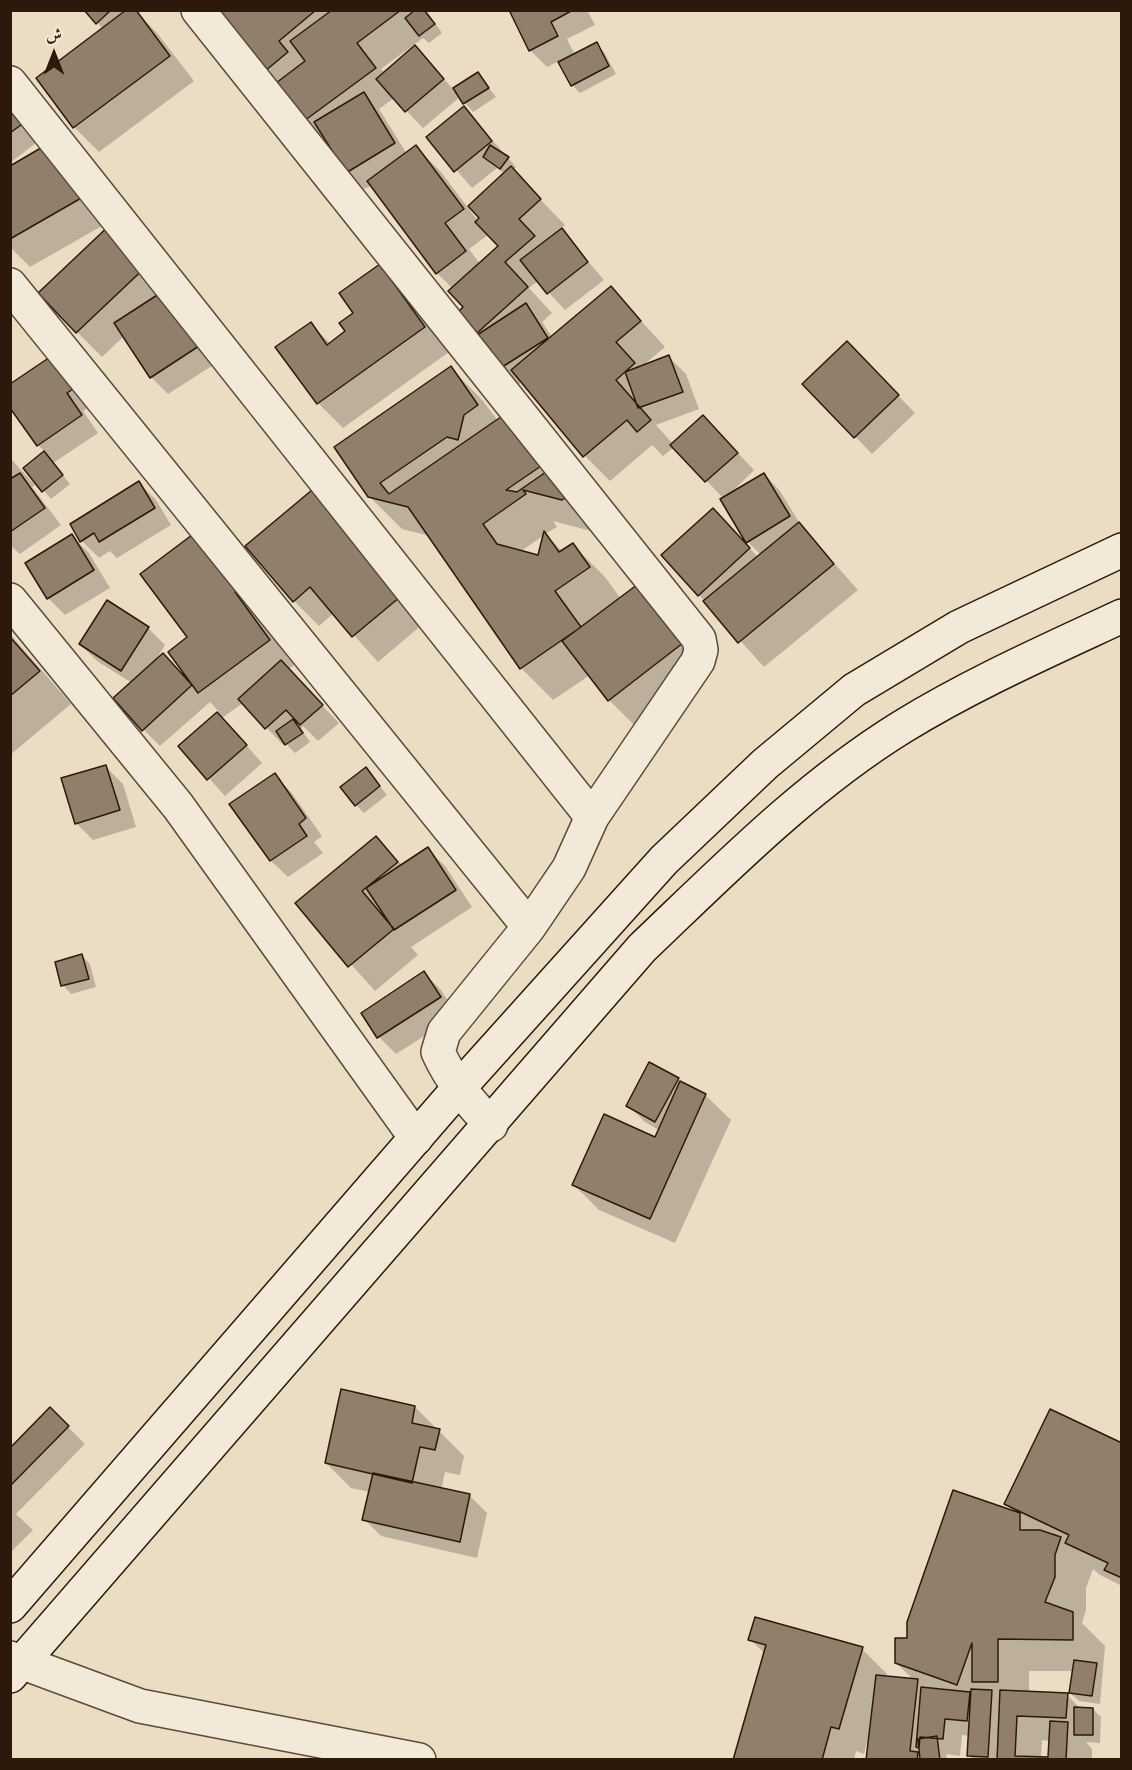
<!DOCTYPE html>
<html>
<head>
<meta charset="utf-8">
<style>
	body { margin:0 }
	#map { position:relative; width:1132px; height:1770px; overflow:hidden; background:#ebddc3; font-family:Vollkorn,Amiri,serif }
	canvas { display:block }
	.frame { position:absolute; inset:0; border:12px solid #2d190b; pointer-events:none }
	.north { position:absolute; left:24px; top:24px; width:60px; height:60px; -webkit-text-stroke:4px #f2e9d8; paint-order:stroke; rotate:0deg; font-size:16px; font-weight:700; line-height:24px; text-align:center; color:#2d190b }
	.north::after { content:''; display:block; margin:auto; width:21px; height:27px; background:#2d190b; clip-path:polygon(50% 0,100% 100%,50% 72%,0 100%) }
</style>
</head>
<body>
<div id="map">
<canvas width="1132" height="1770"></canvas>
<div class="frame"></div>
<div class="north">ش</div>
</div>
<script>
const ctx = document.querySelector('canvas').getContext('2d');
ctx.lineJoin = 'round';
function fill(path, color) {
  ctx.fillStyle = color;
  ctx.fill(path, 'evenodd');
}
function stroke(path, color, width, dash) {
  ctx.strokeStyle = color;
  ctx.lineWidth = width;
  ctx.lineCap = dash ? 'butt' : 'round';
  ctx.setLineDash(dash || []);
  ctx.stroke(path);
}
const shadow = new Path2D(`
	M 86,10 L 135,10 L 157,33 L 194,81 L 99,152 L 74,127 L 103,29 Z
	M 218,10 L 426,10 L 442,33 L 429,43 L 423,38 L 381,69 L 385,73 L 415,47 L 453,89 L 478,74 L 496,97 L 473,112 L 460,97 L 423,128 L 394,98 L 379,109 L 407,154 L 416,147 L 441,172 L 478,221 L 505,174 L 497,168 L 472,188 L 428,137 L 464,108 L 516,167 L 513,171 L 565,225 L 560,229 L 604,280 L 565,310 L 538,281 L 529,288 L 552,313 L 542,322 L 552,337 L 611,288 L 665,347 L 641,367 L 669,357 L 686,374 L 699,409 L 656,425 L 673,444 L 720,434 L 754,470 L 729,495 L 764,474 L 780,491 L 802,527 L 858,590 L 764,667 L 699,595 L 730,527 L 758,557 L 761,555 L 748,542 L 724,499 L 674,447 L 663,456 L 652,445 L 610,481 L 585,456 L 522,382 L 518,385 L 459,314 L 465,307 L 453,289 L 437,273 L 372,185 L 364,189 L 347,172 L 330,145 L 305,120 L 279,83 ZM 489,234 L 500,246 L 480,264 L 469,249 Z
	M 510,10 L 587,10 L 595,25 L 567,39 L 575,55 L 596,44 L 604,52 L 616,74 L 580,93 L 572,85 L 559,61 L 547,67 L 530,50 Z
	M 10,101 L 41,139 L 10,163 Z
	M 58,140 L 114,219 L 30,267 L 10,247 L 10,167 Z
	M 139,248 L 215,364 L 168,394 L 151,377 L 124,336 L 102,357 L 77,332 Z
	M 380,266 L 405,291 L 449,352 L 343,428 L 318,403 L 310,324 L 331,344 L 347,332 Z
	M 847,343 L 915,413 L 872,454 L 804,384 Z
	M 56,354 L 95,403 L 83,411 L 98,433 L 53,463 L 70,484 L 51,499 L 25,468 L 45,452 L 38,445 Z
	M 451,368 L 483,401 L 498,421 L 508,414 L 595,532 L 553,521 L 557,527 L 545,534 L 563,552 L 573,545 L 605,577 L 621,599 L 637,586 L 707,668 L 634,725 L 609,700 L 590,675 L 553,700 L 521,668 L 430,536 L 402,529 L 369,496 ZM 544,535 L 539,557 L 520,552 Z
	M 10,458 L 35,485 L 32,487 L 61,525 L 20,554 L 10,545 Z
	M 139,483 L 156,500 L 171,525 L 117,558 L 110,551 L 99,558 L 82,541 Z
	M 311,492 L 430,618 L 378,662 L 334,613 L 319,626 L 294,601 Z
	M 196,534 L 294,665 L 288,670 L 339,723 L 318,741 L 303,726 L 301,729 L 310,742 L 295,753 L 285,743 L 283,745 L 243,703 L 222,718 L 262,763 L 225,796 L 180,746 L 219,712 L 210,702 L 160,746 L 143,729 L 132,683 L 97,661 L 80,644 L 148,628 L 165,645 L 155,661 L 192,682 L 189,638 Z
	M 72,536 L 89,553 L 110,588 L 65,615 L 48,598 Z
	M 10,634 L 71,704 L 10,755 Z
	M 106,767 L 123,784 L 136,827 L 93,840 L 76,823 Z
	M 366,769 L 387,795 L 364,813 L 356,805 Z
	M 274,775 L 291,792 L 322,836 L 314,842 L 323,853 L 288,877 L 271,861 Z
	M 375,838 L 403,866 L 428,849 L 445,866 L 472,907 L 411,947 L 418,955 L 375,991 L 297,904 Z
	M 82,956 L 90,964 L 96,987 L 71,994 L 63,985 Z
	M 424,973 L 441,990 L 457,1015 L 396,1054 L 379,1037 Z
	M 678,1079 L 683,1085 L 705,1095 L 731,1120 L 675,1243 L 599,1210 L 574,1185 L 656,1139 L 659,1130 L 645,1122 L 628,1105 Z
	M 415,1407 L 464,1456 L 460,1475 L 445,1472 L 441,1490 L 470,1496 L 487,1513 L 477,1558 L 381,1536 L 364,1519 L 370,1492 L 351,1488 L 326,1463 Z
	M 50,1409 L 85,1444 L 16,1514 L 33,1530 L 11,1552 L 10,1450 Z
	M 1122,1445 L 1122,1586 L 1100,1575 L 1093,1569 L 1086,1588 L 1086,1610 L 1082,1623 L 1105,1646 L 1100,1704 L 1079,1701 L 1070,1693 L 1074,1671 L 1029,1671 L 1029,1693 L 1067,1695 L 1081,1709 L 1093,1709 L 1101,1717 L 1100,1743 L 1086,1742 L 1092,1749 L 1092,1760 L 973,1760 L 969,1755 L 970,1736 L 962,1735 L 960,1756 L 946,1754 L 947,1760 L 868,1760 L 868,1739 L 864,1754 L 856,1751 L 854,1760 L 735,1760 L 765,1654 L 750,1639 L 862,1649 L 887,1674 L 886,1677 L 914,1680 L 896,1663 L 909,1639 L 1015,1513 L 1006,1504 ZM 1042,1740 L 1050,1741 L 1050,1759 L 1041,1758 Z`);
const building = new Path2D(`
	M 84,10 L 111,10 L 96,24 Z
	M 126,10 L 136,10 L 170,56 L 73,128 L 36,78 Z
	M 216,10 L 316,10 L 279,41 L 288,52 L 265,71 Z
	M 332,10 L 401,10 L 357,43 L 376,68 L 304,121 L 276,83 L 305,61 L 290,41 Z
	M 415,10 L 424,10 L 435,24 L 419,36 L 405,18 Z
	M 509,10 L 573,10 L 551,22 L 558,36 L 529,51 Z
	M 597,42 L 609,66 L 571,86 L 558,62 Z
	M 415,45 L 444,79 L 405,112 L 376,79 Z
	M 478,72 L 489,88 L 463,104 L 453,88 Z
	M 364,92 L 395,143 L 346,173 L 314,122 Z
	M 10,104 L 25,122 L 10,133 Z
	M 464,106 L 492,141 L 454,172 L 426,137 Z
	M 58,138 L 90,193 L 10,239 L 10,166 Z
	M 416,145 L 464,209 L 445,223 L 466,251 L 436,274 L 367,181 Z
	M 490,145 L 509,157 L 500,169 L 483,157 Z
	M 511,166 L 541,199 L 519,219 L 535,236 L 505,262 L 528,287 L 476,334 L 457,313 L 463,307 L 448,291 L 498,246 L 475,222 L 479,218 L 468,206 Z
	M 114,221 L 152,261 L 76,333 L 38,293 Z
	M 562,228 L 588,262 L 547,294 L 520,260 Z
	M 380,264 L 425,327 L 317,404 L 275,347 L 311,322 L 327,345 L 345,331 L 339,323 L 353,313 L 339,293 Z
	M 611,286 L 641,321 L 616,342 L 635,363 L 616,380 L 651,420 L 637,432 L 627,420 L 583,457 L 511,370 Z
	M 168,288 L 199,346 L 150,378 L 114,323 Z
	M 526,303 L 548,338 L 499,369 L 477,335 Z
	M 847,341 L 899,395 L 854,438 L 802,384 Z
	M 56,353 L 79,385 L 67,393 L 82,415 L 37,446 L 10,408 L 10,384 Z
	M 669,355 L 683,392 L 638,408 L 625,372 Z
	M 451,366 L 478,405 L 464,415 L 458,440 L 447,437 L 380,483 L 389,494 L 508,412 L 544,464 L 506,490 L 517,492 L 549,470 L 568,496 L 562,500 L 523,490 L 526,494 L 483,524 L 497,544 L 538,555 L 544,531 L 559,552 L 573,543 L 590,567 L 555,591 L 581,627 L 520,669 L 408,507 L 368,497 L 334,447 Z
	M 703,415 L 738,453 L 705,482 L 670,445 Z
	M 44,451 L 63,475 L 42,492 L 23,468 Z
	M 20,473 L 45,508 L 10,532 L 10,479 Z
	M 764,473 L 790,516 L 746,543 L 720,499 Z
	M 139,481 L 155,508 L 99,542 L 94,533 L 80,542 L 70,524 Z
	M 312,490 L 406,592 L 352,637 L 310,587 L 293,602 L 245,546 Z
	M 713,508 L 750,548 L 698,596 L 661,555 Z
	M 799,522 L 834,564 L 738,643 L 703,601 Z
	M 196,532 L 239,589 L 235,592 L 270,640 L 198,693 L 168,652 L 187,637 L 140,574 Z
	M 72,534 L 94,570 L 47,599 L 25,563 Z
	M 638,584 L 683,643 L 608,701 L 562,641 Z
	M 107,600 L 149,627 L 121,671 L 79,644 Z
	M 10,637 L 40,671 L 10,696 Z
	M 163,653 L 192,685 L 142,731 L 113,698 Z
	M 281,660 L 323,705 L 300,725 L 286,710 L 265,729 L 238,699 Z
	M 217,712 L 247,745 L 207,780 L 178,746 Z
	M 293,719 L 303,733 L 285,745 L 276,731 Z
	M 106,765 L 120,810 L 75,824 L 61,778 Z
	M 366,767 L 380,786 L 355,806 L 340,787 Z
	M 275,773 L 306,818 L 299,824 L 307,836 L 270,861 L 229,804 Z
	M 376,836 L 398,862 L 362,891 L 394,929 L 348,967 L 295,903 Z
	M 428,847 L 456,890 L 394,930 L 366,888 Z
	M 82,954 L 89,979 L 61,986 L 55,962 Z
	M 424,971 L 441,997 L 377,1038 L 361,1013 Z
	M 649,1062 L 679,1078 L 655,1122 L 626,1106 Z
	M 680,1081 L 706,1094 L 650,1219 L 572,1185 L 604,1114 L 655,1137 Z
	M 341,1389 L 415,1406 L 412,1423 L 440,1429 L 435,1450 L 420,1447 L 412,1483 L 325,1463 Z
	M 50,1407 L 69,1426 L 10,1486 L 10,1448 Z
	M 1050,1409 L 1122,1443 L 1122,1578 L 1104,1570 L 1108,1563 L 1065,1543 L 1069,1535 L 1004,1504 Z
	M 373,1473 L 470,1494 L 460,1542 L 362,1520 Z
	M 953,1490 L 1020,1513 L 1020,1530 L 1040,1530 L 1061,1537 L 1055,1555 L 1055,1577 L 1045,1602 L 1073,1612 L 1073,1640 L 998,1639 L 998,1682 L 972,1682 L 972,1643 L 957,1685 L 895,1663 L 895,1638 L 907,1638 L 907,1622 Z
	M 755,1617 L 863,1647 L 839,1729 L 831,1727 L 822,1760 L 733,1760 L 766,1645 L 748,1640 Z
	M 1074,1660 L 1097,1663 L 1092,1696 L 1069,1693 Z
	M 876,1675 L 918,1679 L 910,1751 L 918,1752 L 917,1760 L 866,1760 Z
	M 921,1687 L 970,1692 L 967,1721 L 945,1719 L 943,1739 L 920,1737 L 919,1748 L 916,1747 Z
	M 971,1689 L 992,1690 L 988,1757 L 967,1756 Z
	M 1000,1690 L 1068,1693 L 1066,1718 L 1017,1716 L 1015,1756 L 1048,1757 L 1050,1721 L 1068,1722 L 1066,1760 L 997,1760 Z
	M 1074,1707 L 1093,1708 L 1093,1735 L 1074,1735 Z
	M 937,1736 L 940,1760 L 920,1760 L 918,1739 Z`);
const street = new Path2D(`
	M 198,10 L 699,639 L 701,650 L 698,661 L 592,817 L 569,868 L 529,927 L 444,1032 L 438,1052 C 451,1081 470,1102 491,1125
	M 10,83 L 592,817
	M 10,285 L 529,927
	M 10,600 L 178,806 L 416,1138
	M 10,1658 L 140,1706 L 419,1760`);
const secondary = new Path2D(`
	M 10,1606 L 458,1089 L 664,860 L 765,764 L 854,690 L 959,627 L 1122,550
	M 10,1676 L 642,948 C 724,870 805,787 902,727 C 972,684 1047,651 1122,616`);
fill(shadow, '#0003');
fill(building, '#907f6b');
stroke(building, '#2d190b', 1.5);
stroke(street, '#5c4a39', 36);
stroke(secondary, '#2d190b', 36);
stroke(street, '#f2e9d8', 33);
stroke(secondary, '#f2e9d8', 33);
</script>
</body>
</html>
